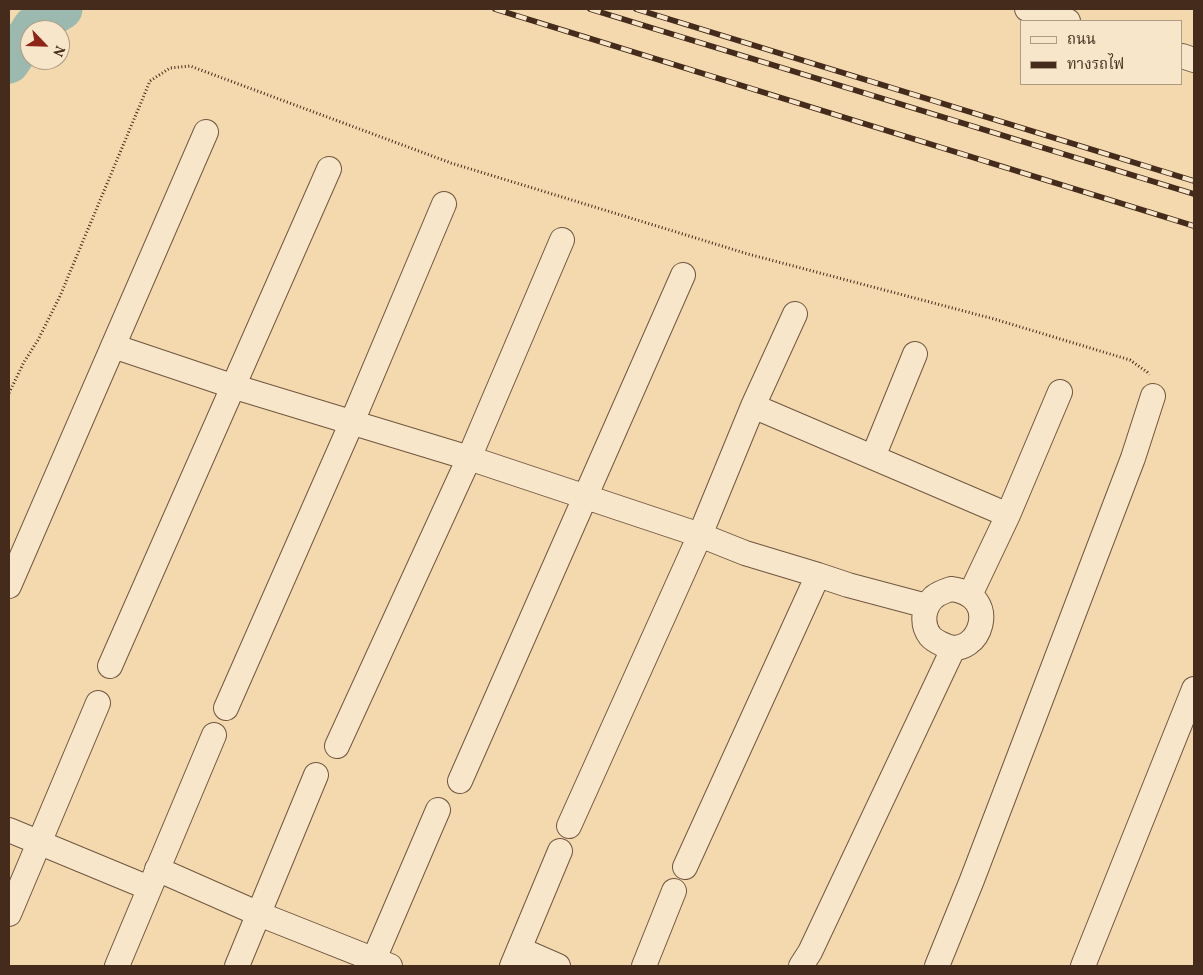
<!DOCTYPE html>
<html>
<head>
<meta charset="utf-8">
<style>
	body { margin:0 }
	#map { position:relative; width:1203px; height:975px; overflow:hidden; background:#f3d9ad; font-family:Vollkorn,"Noto Serif Thai",serif }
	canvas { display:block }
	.frame { position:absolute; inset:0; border:10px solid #442b1b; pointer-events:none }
	.legend { position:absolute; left:1020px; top:20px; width:162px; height:65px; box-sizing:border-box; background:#f7e6ca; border:1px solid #af9b84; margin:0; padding:6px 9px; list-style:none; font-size:15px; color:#442b1b }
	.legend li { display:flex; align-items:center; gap:10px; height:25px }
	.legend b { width:25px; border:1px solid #af9b84 }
	.north { position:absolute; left:20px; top:20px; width:50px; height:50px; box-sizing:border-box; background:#f7e6ca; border:1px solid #af9b84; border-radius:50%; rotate:114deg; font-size:14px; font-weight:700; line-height:20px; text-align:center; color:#442b1b }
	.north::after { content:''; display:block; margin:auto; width:18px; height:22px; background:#8f2418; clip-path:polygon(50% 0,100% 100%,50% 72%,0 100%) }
</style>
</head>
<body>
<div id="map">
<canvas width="1203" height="975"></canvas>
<div class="frame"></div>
<ul class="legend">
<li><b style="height:6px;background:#f7e6ca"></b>ถนน</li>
<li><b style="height:6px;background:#442b1b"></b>ทางรถไฟ</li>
</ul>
<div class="north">N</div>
</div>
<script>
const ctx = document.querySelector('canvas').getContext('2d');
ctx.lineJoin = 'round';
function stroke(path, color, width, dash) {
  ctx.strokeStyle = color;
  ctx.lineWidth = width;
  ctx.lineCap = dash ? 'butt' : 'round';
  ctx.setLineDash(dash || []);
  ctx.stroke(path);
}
const river = new Path2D(`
	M 31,30 L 33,27 L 62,9
	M 9,63 L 30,32`);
const path = new Path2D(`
	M 9,393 L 24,362 L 38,340 L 60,296 L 150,81 L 170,68 L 190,66 L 451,163 L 748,254 L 994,319 L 1130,360 L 1147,372 L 1149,375`);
const minor = new Path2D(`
	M 1027,9 L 1068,21
	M 1182,56 L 1194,60
	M 113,346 L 232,386 L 469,458 L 700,535 L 745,553 L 818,575
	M 753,406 L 1008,515 L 970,595
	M 873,457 L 915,354
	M 1008,515 L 1060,392
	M 9,586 L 206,132
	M 951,589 C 1003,595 979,659 946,646 C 940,643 934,641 930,636 C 921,624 923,607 934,597 C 939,593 945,591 951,589 Z
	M 110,666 L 329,169
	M 226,708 L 352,422 L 444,204
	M 337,746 L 469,458 L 562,240
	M 460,781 L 683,275
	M 569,826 L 700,535 L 753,406 L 795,314
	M 9,830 L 149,888
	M 685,867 L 818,575 L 848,585 L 927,606
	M 157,869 L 259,914 L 390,966
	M 9,914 L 98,703
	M 519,949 L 558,966
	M 117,966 L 214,735
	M 237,966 L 316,775
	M 371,966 L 438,810
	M 512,966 L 560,851
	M 644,966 L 674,891
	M 801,966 L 810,952 L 953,649
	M 937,966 L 972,880 L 1133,458 L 1153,396
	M 1083,966 L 1194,689`);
const rail = new Path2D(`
	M 495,9 L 1194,226
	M 590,9 L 1194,194
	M 636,9 L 1194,181`);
stroke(river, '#9cb9af', 41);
stroke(minor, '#705640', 26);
stroke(path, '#442b1b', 3, [1, 2.5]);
stroke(minor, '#f7e6ca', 24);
stroke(rail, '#442b1b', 5.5);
stroke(rail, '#f7e6ca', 4, [11]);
</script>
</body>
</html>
